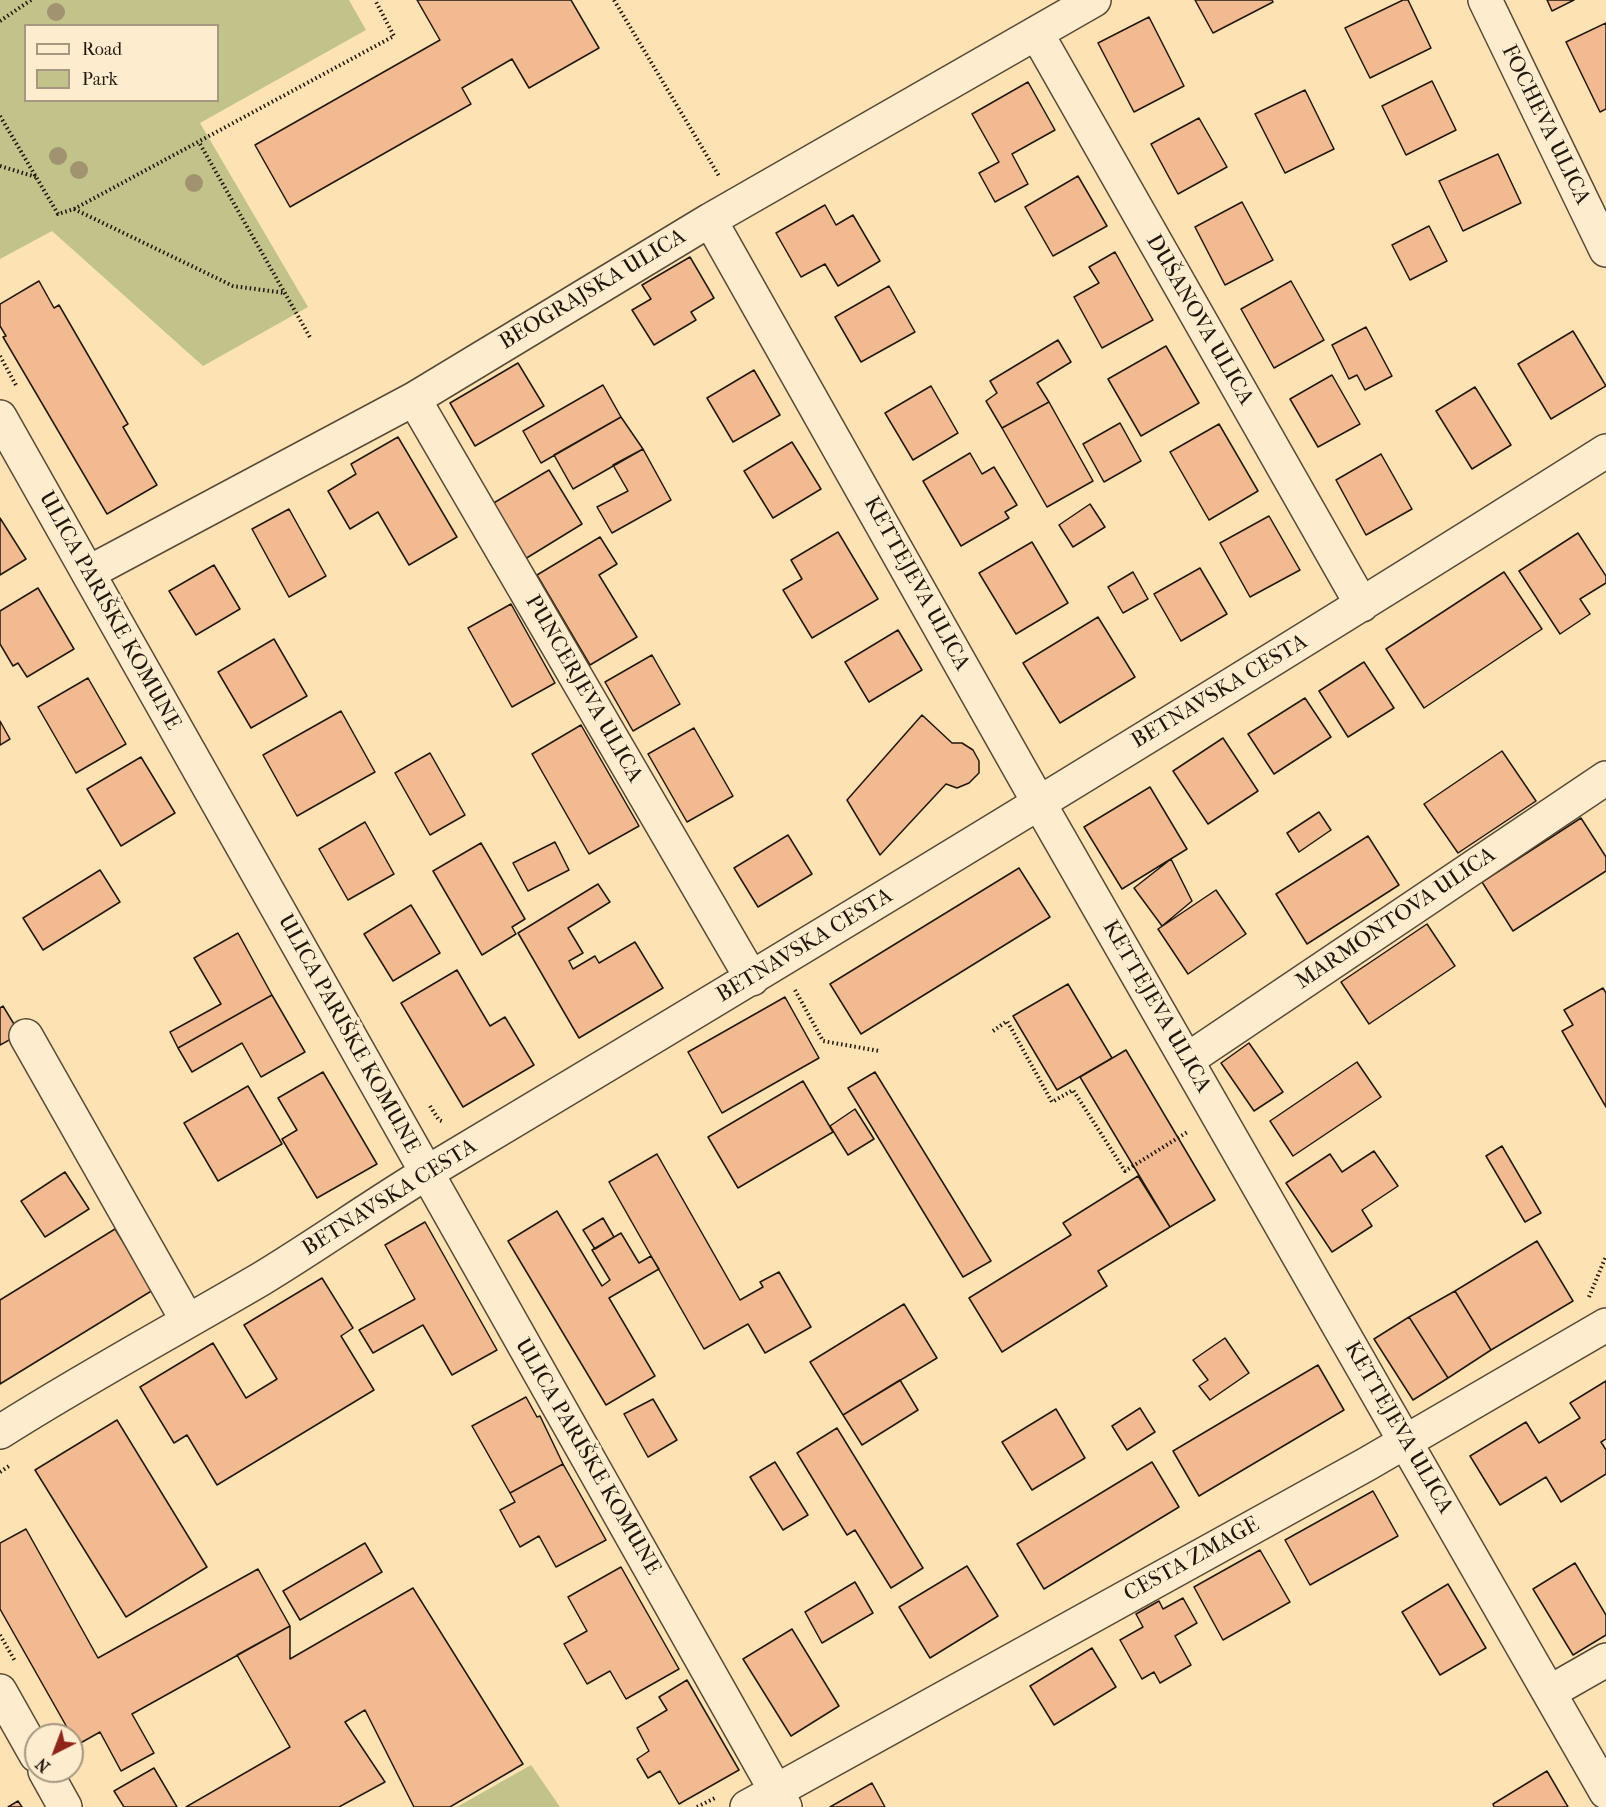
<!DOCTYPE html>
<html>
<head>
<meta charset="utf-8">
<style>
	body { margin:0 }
	#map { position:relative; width:1606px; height:1807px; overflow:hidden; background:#fde2b3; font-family:"IM FELL French Canon",serif }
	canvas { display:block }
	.legend { position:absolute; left:24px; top:24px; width:195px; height:78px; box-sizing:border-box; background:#feecce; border:2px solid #a59781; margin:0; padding:8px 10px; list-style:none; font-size:18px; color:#20170d }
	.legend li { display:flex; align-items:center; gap:12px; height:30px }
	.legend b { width:30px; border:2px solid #a59781 }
	.north { position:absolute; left:24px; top:1723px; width:60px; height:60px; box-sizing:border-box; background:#feecce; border:2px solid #a59781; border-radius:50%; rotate:222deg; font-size:16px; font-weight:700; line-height:24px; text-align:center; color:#20170d }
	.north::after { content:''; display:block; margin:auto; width:21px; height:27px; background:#8f2418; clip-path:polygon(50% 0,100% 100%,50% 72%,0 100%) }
</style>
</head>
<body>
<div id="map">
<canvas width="1606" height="1807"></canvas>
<ul class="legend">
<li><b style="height:8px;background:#feecce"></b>Road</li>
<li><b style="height:16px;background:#c1c38b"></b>Park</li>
</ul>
<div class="north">N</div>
</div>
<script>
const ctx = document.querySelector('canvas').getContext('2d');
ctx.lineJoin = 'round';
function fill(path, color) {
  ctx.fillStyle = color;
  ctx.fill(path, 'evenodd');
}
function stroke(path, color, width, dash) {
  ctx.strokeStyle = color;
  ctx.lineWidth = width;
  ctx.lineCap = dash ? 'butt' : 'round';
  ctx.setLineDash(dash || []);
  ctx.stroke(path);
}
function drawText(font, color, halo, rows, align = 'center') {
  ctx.font = font + ' "IM FELL French Canon",serif';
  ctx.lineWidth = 6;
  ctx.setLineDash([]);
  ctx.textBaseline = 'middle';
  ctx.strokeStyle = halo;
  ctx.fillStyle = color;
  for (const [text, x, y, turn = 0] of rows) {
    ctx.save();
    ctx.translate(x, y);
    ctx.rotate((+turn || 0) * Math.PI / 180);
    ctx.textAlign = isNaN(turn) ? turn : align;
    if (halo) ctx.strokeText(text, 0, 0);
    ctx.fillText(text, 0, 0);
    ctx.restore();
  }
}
const green = new Path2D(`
	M 0,0 L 349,0 L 366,30 L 200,123 L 308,307 L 203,366 L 52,231 L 0,259 ZM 26,26 L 218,26 L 218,100 L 26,100 Z
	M 531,1765 L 560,1807 L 457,1807 Z`);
const building = new Path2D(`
	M 417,0 L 571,0 L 599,48 L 529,88 L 512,59 L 462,88 L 471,104 L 290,207 L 255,145 L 440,40 Z
	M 1195,0 L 1272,0 L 1273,2 L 1213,33 Z
	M 1403,0 L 1408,0 L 1431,48 L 1370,78 L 1345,28 Z
	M 1547,0 L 1574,0 L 1552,11 Z
	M 1149,17 L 1184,86 L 1134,112 L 1098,43 Z
	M 1606,23 L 1606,109 L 1600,112 L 1566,42 Z
	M 1432,81 L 1456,130 L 1406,155 L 1382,106 Z
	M 1028,82 L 1055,130 L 1012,154 L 1028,184 L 995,202 L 979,173 L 999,162 L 972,114 Z
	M 1305,90 L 1334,149 L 1285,173 L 1255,114 Z
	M 1199,118 L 1227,167 L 1178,194 L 1151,144 Z
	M 1498,154 L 1521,203 L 1463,231 L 1439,181 Z
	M 1078,176 L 1107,226 L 1053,256 L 1025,207 Z
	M 1242,202 L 1273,260 L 1225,285 L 1195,227 Z
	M 825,205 L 836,225 L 853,215 L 880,261 L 838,286 L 825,264 L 801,277 L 776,233 Z
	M 1429,226 L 1447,261 L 1410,280 L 1392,245 Z
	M 1115,252 L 1153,320 L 1102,348 L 1074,297 L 1099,283 L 1089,267 Z
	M 690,257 L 714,298 L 691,312 L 696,320 L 654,345 L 632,310 L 651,299 L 642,285 Z
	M 39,281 L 54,308 L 59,305 L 128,424 L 123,427 L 157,485 L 107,514 L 3,337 L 6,336 L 0,326 L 0,304 Z
	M 1291,281 L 1324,340 L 1274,368 L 1241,309 Z
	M 889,286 L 915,332 L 861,362 L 835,317 Z
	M 1366,327 L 1392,376 L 1365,390 L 1357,375 L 1349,379 L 1332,345 Z
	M 1573,331 L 1606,386 L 1551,419 L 1518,364 Z
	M 1058,340 L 1071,362 L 1037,383 L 1049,402 L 1002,428 L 986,401 L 997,393 L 990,381 Z
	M 1166,346 L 1199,403 L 1141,436 L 1108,379 Z
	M 518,363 L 544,406 L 475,446 L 450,403 Z
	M 754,370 L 780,415 L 733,442 L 707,398 Z
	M 1332,375 L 1360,424 L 1318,447 L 1290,399 Z
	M 603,385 L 621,417 L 541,463 L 523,431 Z
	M 931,386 L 958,433 L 913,460 L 885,413 Z
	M 1475,387 L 1511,445 L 1472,469 L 1436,411 Z
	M 1049,402 L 1093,481 L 1047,507 L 1002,428 Z
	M 621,417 L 643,449 L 573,489 L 554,455 Z
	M 1120,423 L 1141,461 L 1104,482 L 1083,444 Z
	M 1219,424 L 1258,491 L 1209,520 L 1170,452 Z
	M 398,437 L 457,537 L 409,565 L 378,512 L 350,529 L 328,491 L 356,474 L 351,464 Z
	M 792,442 L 821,489 L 773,518 L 744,471 Z
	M 643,449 L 671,500 L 612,533 L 597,507 L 628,491 L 613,465 Z
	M 970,453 L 982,474 L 994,467 L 1017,505 L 1005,512 L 1009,518 L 961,546 L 923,481 Z
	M 1381,454 L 1412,509 L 1366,535 L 1336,480 Z
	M 549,470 L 582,524 L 525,559 L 492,504 Z
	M 1090,504 L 1105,527 L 1073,547 L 1059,525 Z
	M 289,509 L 326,576 L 289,597 L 252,529 Z
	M 1269,516 L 1300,570 L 1250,597 L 1220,543 Z
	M 0,518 L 26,559 L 0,575 Z
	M 838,532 L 878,599 L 812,638 L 783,590 L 802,579 L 791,560 Z
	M 1578,533 L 1606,576 L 1606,583 L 1580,599 L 1590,614 L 1560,634 L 1519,571 Z
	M 600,537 L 617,564 L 599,575 L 637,637 L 590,665 L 537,575 Z
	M 1032,542 L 1068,603 L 1016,634 L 979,573 Z
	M 214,565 L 240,609 L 196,635 L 169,591 Z
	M 1200,568 L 1227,614 L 1181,641 L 1154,594 Z
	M 1133,572 L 1148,599 L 1123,613 L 1108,587 Z
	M 1504,572 L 1542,629 L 1424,708 L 1386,649 Z
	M 38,588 L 74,649 L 27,677 L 18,663 L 13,666 L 0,644 L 0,611 Z
	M 511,604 L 555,683 L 512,707 L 468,628 Z
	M 1098,617 L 1135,677 L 1060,723 L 1023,663 Z
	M 898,630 L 922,670 L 869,702 L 845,662 Z
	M 274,639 L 307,696 L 251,728 L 218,672 Z
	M 652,655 L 680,704 L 633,731 L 605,682 Z
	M 1364,662 L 1394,708 L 1348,737 L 1319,691 Z
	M 88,678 L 126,744 L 76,773 L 38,707 Z
	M 1305,698 L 1331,737 L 1274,774 L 1248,734 Z
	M 341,711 L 375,772 L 297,816 L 263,755 Z
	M 922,715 L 952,743 L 962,743 L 973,750 L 979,761 L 979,773 L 969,783 L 957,788 L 946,784 L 880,855 L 847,800 Z
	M 0,721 L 10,739 L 0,745 Z
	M 581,725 L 639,826 L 589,854 L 532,754 Z
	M 694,728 L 733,796 L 687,822 L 648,754 Z
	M 1223,738 L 1258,791 L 1208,824 L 1173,771 Z
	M 1502,751 L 1536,801 L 1458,853 L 1424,804 Z
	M 430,753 L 465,815 L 430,835 L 395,773 Z
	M 141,757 L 175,813 L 121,846 L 87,789 Z
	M 1150,787 L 1187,849 L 1122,889 L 1084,827 Z
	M 1319,812 L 1331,830 L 1299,852 L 1287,833 Z
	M 1581,818 L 1606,857 L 1606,871 L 1513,931 L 1482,882 Z
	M 365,822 L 394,874 L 348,900 L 319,849 Z
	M 788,835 L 812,874 L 758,907 L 734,868 Z
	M 1368,836 L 1399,885 L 1307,944 L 1276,894 Z
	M 555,842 L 569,870 L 528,891 L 513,863 Z
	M 481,843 L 525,919 L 512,927 L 516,934 L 482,955 L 433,871 Z
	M 1171,859 L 1192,901 L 1162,926 L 1134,888 Z
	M 1019,868 L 1050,917 L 861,1034 L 830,984 Z
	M 100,870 L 120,902 L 43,950 L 23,918 Z
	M 598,884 L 610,902 L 568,928 L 583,953 L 569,961 L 573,969 L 595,956 L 599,963 L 635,942 L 663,988 L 579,1038 L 518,933 Z
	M 1216,890 L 1246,934 L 1188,974 L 1158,929 Z
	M 411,905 L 440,953 L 393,981 L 364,934 Z
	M 1427,924 L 1455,966 L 1369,1024 L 1341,982 Z
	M 238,933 L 272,995 L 178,1048 L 170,1032 L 221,1004 L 194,958 Z
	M 457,970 L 490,1026 L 505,1017 L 534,1065 L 463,1107 L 401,1003 Z
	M 1068,984 L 1112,1058 L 1057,1090 L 1013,1016 Z
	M 1603,988 L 1606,993 L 1606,1107 L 1562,1031 L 1573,1025 L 1564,1010 Z
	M 272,995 L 305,1052 L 261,1077 L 242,1043 L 192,1072 L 178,1048 Z
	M 785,997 L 819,1058 L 722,1113 L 688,1052 Z
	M 3,1006 L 20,1034 L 0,1045 L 0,1008 Z
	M 1249,1043 L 1283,1092 L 1254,1111 L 1221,1063 Z
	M 1126,1050 L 1215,1200 L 1170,1227 L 1080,1077 Z
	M 1357,1062 L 1381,1097 L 1293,1156 L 1270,1121 Z
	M 323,1072 L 377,1164 L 317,1198 L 282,1139 L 297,1130 L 278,1098 Z
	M 875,1072 L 991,1261 L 963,1277 L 848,1088 Z
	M 803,1081 L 833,1132 L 738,1188 L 708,1137 Z
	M 248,1086 L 282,1144 L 218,1181 L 184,1123 Z
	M 855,1109 L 874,1139 L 848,1155 L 830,1126 Z
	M 1502,1146 L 1541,1213 L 1525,1222 L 1486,1156 Z
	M 1374,1151 L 1398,1186 L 1362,1210 L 1372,1226 L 1332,1252 L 1286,1183 L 1330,1154 L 1342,1172 Z
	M 657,1154 L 740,1300 L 763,1287 L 760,1282 L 779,1272 L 811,1327 L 765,1353 L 748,1324 L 704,1349 L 609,1182 Z
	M 65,1172 L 89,1209 L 45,1237 L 21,1201 Z
	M 1138,1176 L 1170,1227 L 1098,1271 L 1107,1286 L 1002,1352 L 969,1298 L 1071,1235 L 1063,1223 Z
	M 557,1211 L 602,1286 L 610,1280 L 592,1250 L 621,1233 L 639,1263 L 651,1256 L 659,1269 L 609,1298 L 655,1376 L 606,1405 L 508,1241 Z
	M 603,1218 L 614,1237 L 595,1249 L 583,1230 Z
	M 425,1222 L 497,1350 L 452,1375 L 423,1325 L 373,1353 L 359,1330 L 415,1299 L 385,1245 Z
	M 115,1229 L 153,1290 L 0,1384 L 0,1300 Z
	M 1537,1241 L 1573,1301 L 1491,1350 L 1455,1291 Z
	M 322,1278 L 353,1328 L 341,1336 L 374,1390 L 217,1485 L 187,1435 L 174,1443 L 140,1387 L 213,1343 L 246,1398 L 277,1379 L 244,1325 Z
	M 1455,1291 L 1491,1350 L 1448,1378 L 1409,1317 Z
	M 904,1304 L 937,1358 L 843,1415 L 810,1362 Z
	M 1409,1317 L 1448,1378 L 1413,1400 L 1374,1339 Z
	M 1225,1338 L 1249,1373 L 1210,1400 L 1199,1386 L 1208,1380 L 1193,1360 Z
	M 1318,1365 L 1344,1410 L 1199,1496 L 1173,1451 Z
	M 900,1380 L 918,1410 L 862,1445 L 843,1415 Z
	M 1606,1381 L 1606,1439 L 1601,1442 L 1606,1450 L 1606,1474 L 1561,1502 L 1546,1477 L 1500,1505 L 1470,1456 L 1526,1422 L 1539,1443 L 1580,1418 L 1570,1403 Z
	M 526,1397 L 537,1417 L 540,1416 L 563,1464 L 510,1493 L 472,1426 Z
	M 653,1399 L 677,1440 L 648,1457 L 624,1414 Z
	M 1140,1408 L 1155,1432 L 1127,1450 L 1112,1426 Z
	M 1056,1409 L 1085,1458 L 1032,1490 L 1002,1442 Z
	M 117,1420 L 207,1567 L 126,1617 L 35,1470 Z
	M 837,1428 L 923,1568 L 891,1588 L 855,1530 L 847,1535 L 797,1453 Z
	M 775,1462 L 808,1515 L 783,1530 L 750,1477 Z
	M 1152,1462 L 1179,1507 L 1044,1589 L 1017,1544 Z
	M 563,1464 L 606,1540 L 556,1567 L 539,1536 L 520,1547 L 500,1510 L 515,1502 L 510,1493 Z
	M 1373,1491 L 1398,1536 L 1310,1585 L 1285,1540 Z
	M 26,1529 L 98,1658 L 258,1569 L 290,1626 L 132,1714 L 154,1753 L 121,1771 L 100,1732 L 77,1745 L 0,1609 L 0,1543 Z
	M 365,1543 L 382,1572 L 300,1620 L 283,1591 Z
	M 1260,1550 L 1290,1602 L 1223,1640 L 1194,1587 Z
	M 1575,1563 L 1606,1615 L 1606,1635 L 1573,1655 L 1533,1589 Z
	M 967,1566 L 998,1616 L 930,1658 L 899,1607 Z
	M 621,1567 L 679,1669 L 626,1699 L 610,1671 L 587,1684 L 564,1644 L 587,1631 L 568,1597 Z
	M 855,1582 L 873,1613 L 822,1643 L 805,1612 Z
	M 1448,1584 L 1486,1648 L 1440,1675 L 1402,1612 Z
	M 413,1588 L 523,1764 L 450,1807 L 414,1807 L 365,1710 L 345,1722 L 385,1782 L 339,1807 L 186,1807 L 290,1747 L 237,1655 L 290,1626 L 290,1659 Z
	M 1183,1598 L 1197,1623 L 1175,1636 L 1191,1665 L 1160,1683 L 1154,1672 L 1142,1679 L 1120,1640 L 1143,1627 L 1136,1614 L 1159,1601 L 1163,1609 Z
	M 792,1629 L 839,1706 L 791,1736 L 743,1659 Z
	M 1092,1648 L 1116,1687 L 1054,1725 L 1030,1686 Z
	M 687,1680 L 739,1770 L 679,1804 L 660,1771 L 648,1778 L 637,1759 L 649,1751 L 637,1728 L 667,1710 L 659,1697 Z
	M 154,1768 L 177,1807 L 124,1807 L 114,1791 Z
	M 1547,1771 L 1568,1807 L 1494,1807 L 1493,1804 Z
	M 872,1783 L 885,1807 L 830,1807 Z
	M 18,1801 L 22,1807 L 8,1807 Z`);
const path = new Path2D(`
	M 614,0 L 719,176
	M 0,21 L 31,0
	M 0,116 L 58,214 L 74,209 L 394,36 L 375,0
	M 200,144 L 311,339
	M 0,166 L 36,177
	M 74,209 L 233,286 L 285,293
	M 0,356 L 17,387
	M 795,990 L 823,1041 L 879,1051
	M 993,1031 L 1007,1021 L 1052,1102 L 1073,1090 L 1125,1171 L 1189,1131
	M 430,1106 L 439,1120 L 444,1122
	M 1589,1297 L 1606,1256
	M 0,1472 L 9,1466
	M 0,1635 L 15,1661
	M 697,1807 L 715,1798`);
const minor = new Path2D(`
	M 1485,0 L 1606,250
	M 1037,34 L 1362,605
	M 710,220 L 1039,803 L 1606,1792
	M 414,399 L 752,979
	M 0,417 L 785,1807
	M 88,573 L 414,399 L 710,220 L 1094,0
	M 26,1036 L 187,1320
	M 1187,1060 L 1606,778
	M 0,1432 C 85,1378 174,1330 261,1279 C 317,1245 372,1206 428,1172 C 823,936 1217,697 1606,451
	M 0,1691 L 36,1755
	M 1550,1692 L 1606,1660
	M 45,1771 L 65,1807
	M 747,1807 L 1367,1464 L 1606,1325`);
const trees = [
	[56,12],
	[58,156],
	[79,170],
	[194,183]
];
const streetNames = [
	["FOCHEVA ULICA",1545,125,64],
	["BEOGRAJSKA ULICA",593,290,-31],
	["DUŠANOVA ULICA",1199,320,60],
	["KETTEJEVA ULICA",916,584,61],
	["ULICA PARIŠKE KOMUNE",109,611,61],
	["PUNCERJEVA ULICA",583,689,60],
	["BETNAVSKA CESTA",1220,692,-31],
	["MARMONTOVA ULICA",1396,919,-34],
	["BETNAVSKA CESTA",805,946,-31],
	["KETTEJEVA ULICA",1156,1007,60],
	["ULICA PARIŠKE KOMUNE",348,1034,61],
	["BETNAVSKA CESTA",390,1198,-32],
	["KETTEJEVA ULICA",1398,1428,60],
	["ULICA PARIŠKE KOMUNE",587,1457,60],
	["CESTA ZMAGE",1192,1560,-29]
];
fill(green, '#c1c38b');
fill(building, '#f1ba90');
stroke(building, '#20170d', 1.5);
stroke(minor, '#574a36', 36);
stroke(path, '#20170d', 4, [1.5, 3]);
stroke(minor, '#feecce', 33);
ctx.fillStyle = '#a29370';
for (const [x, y] of trees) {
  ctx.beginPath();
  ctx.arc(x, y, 9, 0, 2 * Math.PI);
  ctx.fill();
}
drawText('22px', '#20170d', '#feecce', streetNames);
</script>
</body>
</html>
